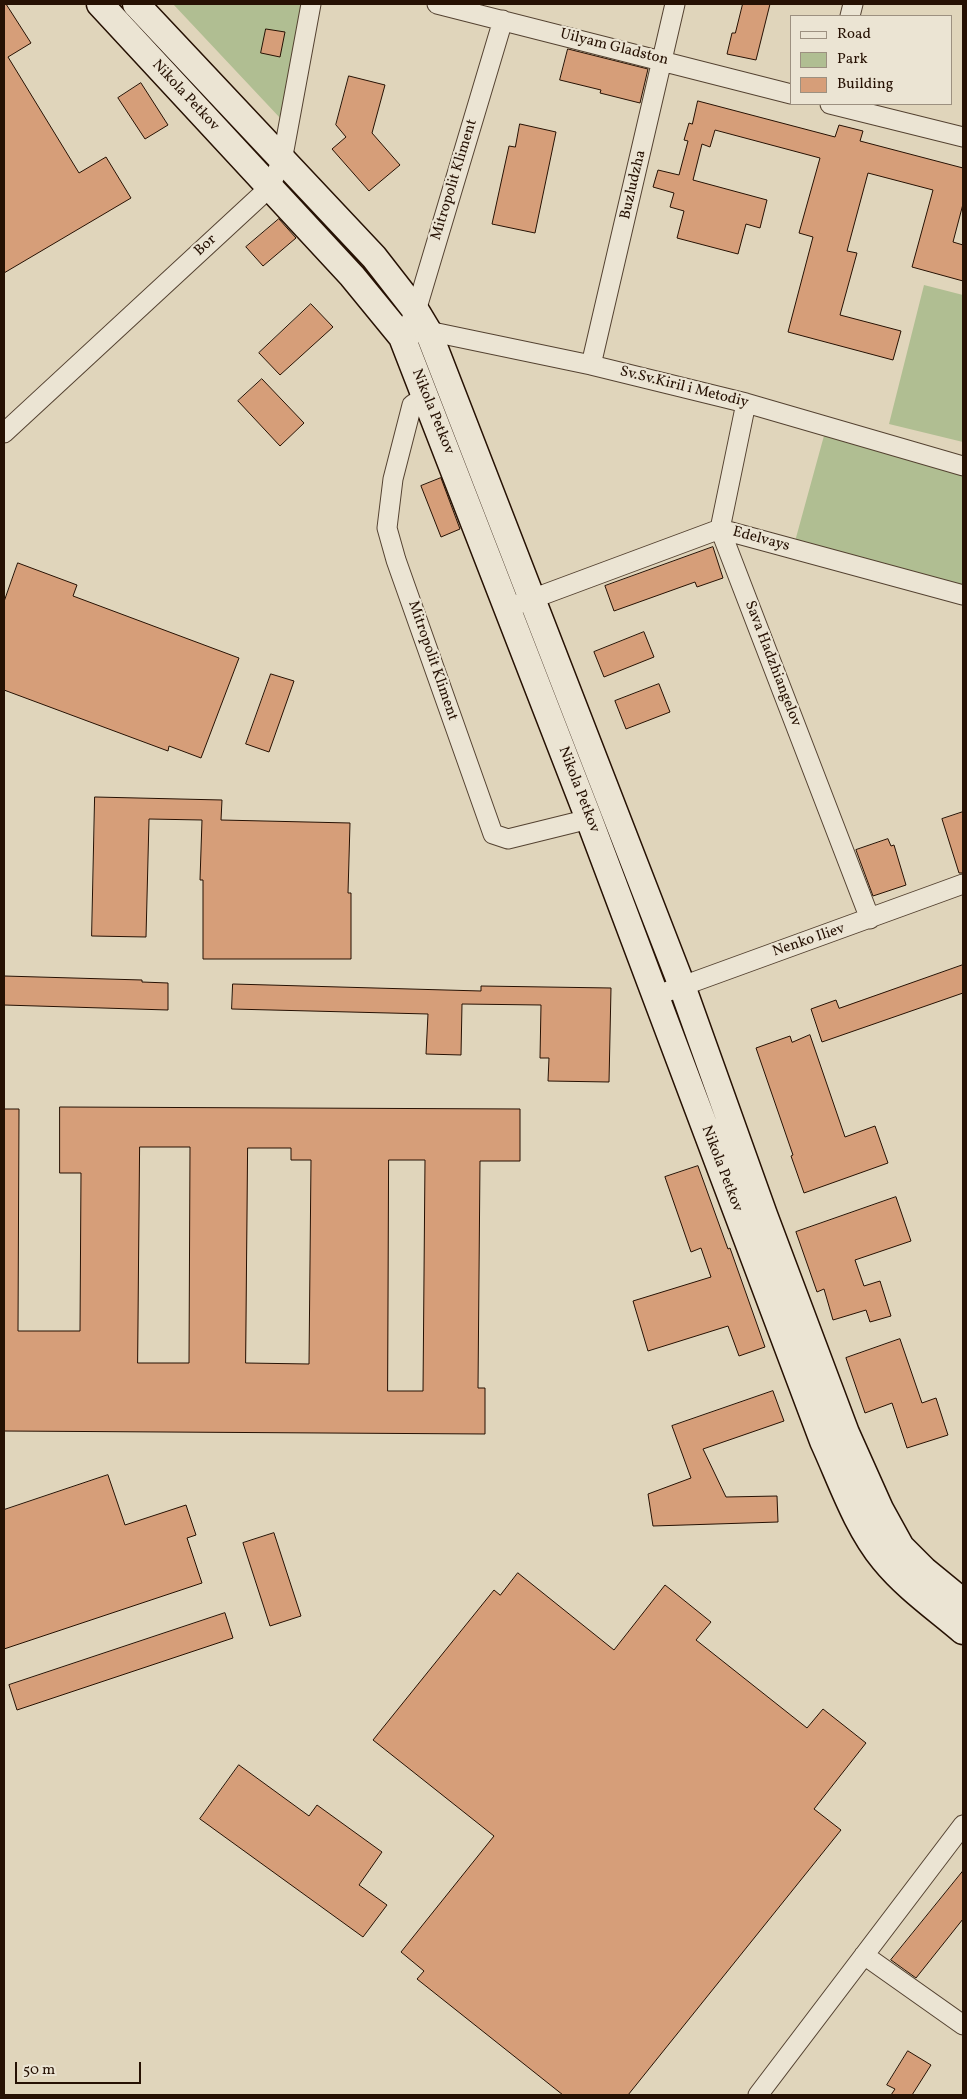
<!DOCTYPE html>
<html>
<head>
<meta charset="utf-8">
<style>
	body { margin:0 }
	#map { position:relative; width:967px; height:2099px; overflow:hidden; background:#e0d5bb; font-family:Vollkorn,serif }
	canvas { display:block }
	.frame { position:absolute; inset:0; border:5px solid #261103; pointer-events:none }
	.legend { position:absolute; left:790px; top:15px; width:162px; height:90px; box-sizing:border-box; background:#ebe4d3; border:1px solid #9c9080; margin:0; padding:6px 9px; list-style:none; font-size:15px; color:#261103 }
	.legend li { display:flex; align-items:center; gap:10px; height:25px }
	.legend b { width:25px; border:1px solid #9c9080 }
	.scale { position:absolute; left:15px; top:2062px; width:126px; height:22px; box-sizing:border-box; border:2px solid #261103; border-top:0; padding-left:6px; font-size:15px; line-height:18px; white-space:nowrap; color:#261103; -webkit-text-stroke:4px #ebe4d3; paint-order:stroke }
</style>
</head>
<body>
<div id="map">
<canvas width="967" height="2099"></canvas>
<div class="frame"></div>
<ul class="legend">
<li><b style="height:6px;background:#ebe4d3"></b>Road</li>
<li><b style="height:14px;background:#b0be92"></b>Park</li>
<li><b style="height:14px;background:#d69e79"></b>Building</li>
</ul>
<div class="scale">50 m</div>
</div>
<script>
const ctx = document.querySelector('canvas').getContext('2d');
ctx.lineJoin = 'round';
function fill(path, color) {
  ctx.fillStyle = color;
  ctx.fill(path, 'evenodd');
}
function stroke(path, color, width, dash) {
  ctx.strokeStyle = color;
  ctx.lineWidth = width;
  ctx.lineCap = dash ? 'butt' : 'round';
  ctx.setLineDash(dash || []);
  ctx.stroke(path);
}
function drawText(font, color, halo, rows, align = 'center') {
  ctx.font = font + ' Vollkorn,serif';
  ctx.lineWidth = 4.5;
  ctx.setLineDash([]);
  ctx.textBaseline = 'middle';
  ctx.strokeStyle = halo;
  ctx.fillStyle = color;
  for (const [text, x, y, turn = 0] of rows) {
    ctx.save();
    ctx.translate(x, y);
    ctx.rotate((+turn || 0) * Math.PI / 180);
    ctx.textAlign = isNaN(turn) ? turn : align;
    if (halo) ctx.strokeText(text, 0, 0);
    ctx.fillText(text, 0, 0);
    ctx.restore();
  }
}
const green = new Path2D(`
	M 173,4 L 308,4 L 281,119 Z
	M 924,285 L 963,295 L 963,442 L 889,424 Z
	M 825,432 L 963,469 L 963,591 L 794,545 Z`);
const building = new Path2D(`
	M 4,4 L 6,4 L 31,43 L 8,57 L 79,173 L 106,157 L 131,198 L 4,273 Z
	M 743,4 L 770,4 L 756,60 L 727,54 L 732,33 L 735,33 Z
	M 266,29 L 285,32 L 280,57 L 261,53 Z
	M 568,49 L 648,69 L 640,103 L 600,93 L 601,90 L 560,80 Z
	M 349,76 L 385,85 L 372,133 L 400,165 L 369,191 L 332,149 L 346,137 L 336,125 Z
	M 141,83 L 168,125 L 145,139 L 118,98 Z
	M 698,101 L 835,137 L 839,125 L 863,131 L 860,141 L 963,168 L 963,204 L 953,242 L 963,245 L 963,281 L 912,267 L 933,190 L 868,173 L 847,251 L 857,253 L 840,315 L 901,331 L 893,360 L 788,332 L 813,237 L 799,233 L 820,158 L 715,130 L 710,147 L 702,144 L 693,180 L 767,200 L 760,228 L 746,224 L 738,254 L 677,238 L 684,211 L 670,207 L 674,193 L 653,187 L 658,170 L 679,175 L 688,141 L 684,140 L 689,123 L 692,124 Z
	M 520,124 L 556,132 L 535,233 L 492,224 L 509,146 L 515,147 Z
	M 279,219 L 296,238 L 263,266 L 246,247 Z
	M 311,304 L 333,327 L 280,375 L 259,353 Z
	M 262,379 L 304,423 L 280,446 L 238,401 Z
	M 441,478 L 460,529 L 441,537 L 421,486 Z
	M 713,547 L 723,578 L 697,587 L 695,582 L 614,611 L 605,586 Z
	M 18,563 L 77,585 L 73,596 L 239,658 L 201,758 L 169,746 L 168,751 L 4,690 L 4,602 Z
	M 644,632 L 654,657 L 604,677 L 594,652 Z
	M 271,674 L 294,681 L 269,752 L 246,744 Z
	M 659,684 L 670,712 L 626,729 L 615,701 Z
	M 95,797 L 222,800 L 221,820 L 350,823 L 348,893 L 351,893 L 351,959 L 203,959 L 203,880 L 200,880 L 202,820 L 149,819 L 146,937 L 92,936 Z
	M 963,812 L 963,873 L 959,873 L 942,819 Z
	M 888,839 L 891,846 L 894,845 L 906,885 L 873,896 L 856,850 Z
	M 963,965 L 963,993 L 822,1042 L 811,1009 L 836,1000 L 839,1008 Z
	M 4,976 L 142,980 L 142,982 L 168,983 L 168,1010 L 4,1005 Z
	M 233,984 L 481,991 L 481,986 L 611,988 L 609,1082 L 548,1081 L 549,1058 L 540,1058 L 541,1005 L 462,1004 L 461,1055 L 426,1054 L 428,1014 L 232,1009 Z
	M 810,1035 L 845,1137 L 875,1126 L 888,1163 L 804,1193 L 791,1156 L 793,1155 L 756,1048 L 790,1036 L 792,1042 Z
	M 60,1107 L 520,1109 L 520,1161 L 480,1161 L 478,1388 L 485,1388 L 485,1434 L 4,1431 L 4,1109 L 19,1109 L 18,1331 L 80,1331 L 81,1173 L 60,1173 ZM 140,1147 L 190,1147 L 189,1363 L 138,1363 ZM 248,1148 L 291,1148 L 291,1160 L 311,1160 L 309,1364 L 246,1363 ZM 389,1160 L 425,1160 L 423,1391 L 388,1391 Z
	M 698,1166 L 728,1249 L 730,1248 L 765,1347 L 739,1356 L 728,1326 L 648,1351 L 633,1301 L 711,1277 L 701,1248 L 691,1252 L 665,1177 Z
	M 896,1197 L 911,1241 L 855,1260 L 864,1286 L 880,1281 L 891,1316 L 870,1322 L 866,1310 L 833,1320 L 824,1289 L 817,1292 L 796,1232 Z
	M 900,1339 L 922,1403 L 936,1398 L 948,1435 L 907,1448 L 892,1403 L 865,1413 L 846,1358 Z
	M 773,1391 L 784,1421 L 703,1449 L 726,1497 L 777,1496 L 778,1522 L 653,1526 L 648,1494 L 691,1478 L 672,1426 Z
	M 108,1475 L 125,1525 L 186,1505 L 196,1535 L 187,1538 L 202,1583 L 4,1649 L 4,1510 Z
	M 274,1533 L 301,1616 L 270,1626 L 243,1543 Z
	M 518,1573 L 614,1650 L 665,1585 L 711,1622 L 696,1640 L 807,1728 L 823,1709 L 866,1743 L 814,1809 L 841,1830 L 628,2095 L 563,2095 L 417,1979 L 424,1971 L 401,1952 L 494,1836 L 373,1740 L 494,1590 L 500,1595 Z
	M 225,1613 L 233,1638 L 17,1710 L 9,1685 Z
	M 239,1765 L 309,1816 L 317,1805 L 382,1852 L 359,1885 L 387,1905 L 363,1937 L 200,1819 Z
	M 963,1871 L 963,1919 L 916,1978 L 891,1960 Z
	M 908,2051 L 931,2065 L 912,2095 L 891,2095 L 895,2089 L 887,2085 Z`);
const minor = new Path2D(`
	M 437,4 L 791,94
	M 850,16 L 853,4
	M 830,104 L 963,137
	M 411,320 L 416,311 L 503,20
	M 420,333 L 428,331 L 591,365 L 746,403 L 963,466
	M 591,365 L 675,4
	M 425,396 L 412,405 L 393,479 L 387,528 L 396,560 L 493,834 L 508,839 L 589,819
	M 746,403 L 720,529 L 870,919
	M 4,433 L 269,188 L 282,161 L 311,4
	M 521,603 L 720,529 L 963,595
	M 655,996 L 963,884
	M 864,1955 L 963,2025
	M 758,2095 L 963,1825`);
const secondary = new Path2D(`
	M 100,4 L 352,276 L 402,337 L 589,819 L 823,1441 C 841,1480 856,1526 884,1560 C 906,1587 936,1608 963,1631
	M 136,4 L 374,257 L 416,311 L 428,331 L 682,986 L 764,1215 L 846,1433 L 880,1509 L 901,1547 L 924,1570 L 963,1602`);
const streetNames = [
	["Uilyam Gladston",614,48,14],
	["Nikola Petkov",185,96,47],
	["Mitropolit Kliment",455,180,-73],
	["Buzludzha",634,185,-77],
	["Bor",206,246,-43],
	["Sv.Sv.Kiril i Metodiy",684,388,14],
	["Nikola Petkov",432,412,68],
	["Edelvays",761,540,15],
	["Mitropolit Kliment",432,661,71],
	["Sava Hadzhiangelov",772,664,69],
	["Nikola Petkov",578,790,69],
	["Nenko Iliev",809,941,-19],
	["Nikola Petkov",721,1169,69]
];
fill(green, '#b0be92');
fill(building, '#d69e79');
stroke(building, '#261103', 1);
stroke(minor, '#544231', 21);
stroke(secondary, '#261103', 29);
stroke(minor, '#ebe4d3', 19);
stroke(secondary, '#ebe4d3', 26);
drawText('15px', '#261103', '#ebe4d3', streetNames);
</script>
</body>
</html>
